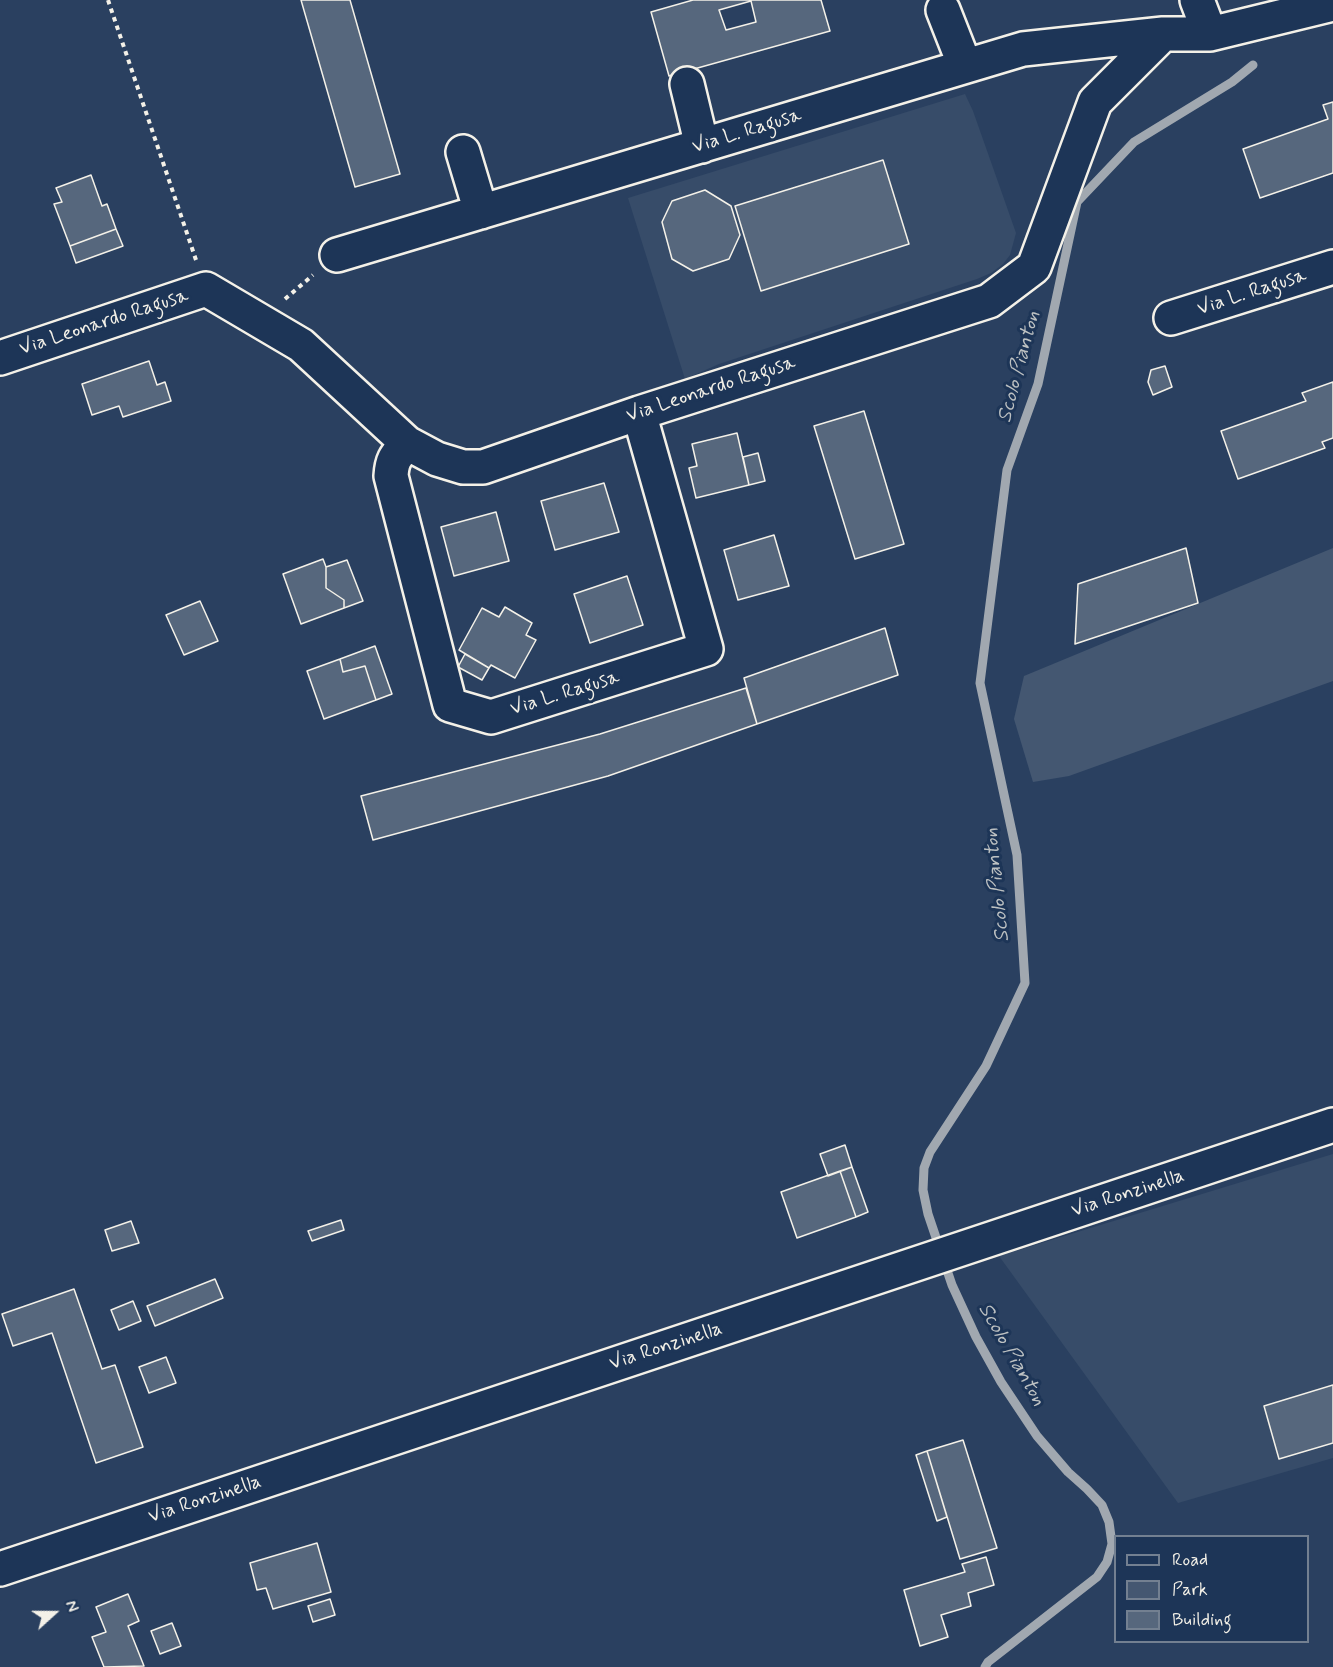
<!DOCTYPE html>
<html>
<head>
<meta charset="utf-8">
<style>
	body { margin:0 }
	#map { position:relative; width:1333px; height:1667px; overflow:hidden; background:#2a4060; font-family:Mynerve,sans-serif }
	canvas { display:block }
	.legend { position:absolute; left:1114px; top:1535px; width:195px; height:108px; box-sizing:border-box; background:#1d3557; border:2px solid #738091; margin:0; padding:8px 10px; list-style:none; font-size:18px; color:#f4f1e8 }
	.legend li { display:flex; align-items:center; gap:12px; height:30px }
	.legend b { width:30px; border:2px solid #738091 }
	.north { position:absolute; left:24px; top:1583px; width:60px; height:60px; -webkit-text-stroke:4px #1d3557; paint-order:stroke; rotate:69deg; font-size:16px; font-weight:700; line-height:24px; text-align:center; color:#f4f1e8 }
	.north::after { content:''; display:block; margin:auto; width:21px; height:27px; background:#f4f1e8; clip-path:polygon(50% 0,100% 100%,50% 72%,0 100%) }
</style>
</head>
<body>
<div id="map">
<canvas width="1333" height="1667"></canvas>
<ul class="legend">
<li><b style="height:8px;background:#1d3557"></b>Road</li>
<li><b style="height:16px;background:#445771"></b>Park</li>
<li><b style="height:16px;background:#56677d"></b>Building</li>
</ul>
<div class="north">N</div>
</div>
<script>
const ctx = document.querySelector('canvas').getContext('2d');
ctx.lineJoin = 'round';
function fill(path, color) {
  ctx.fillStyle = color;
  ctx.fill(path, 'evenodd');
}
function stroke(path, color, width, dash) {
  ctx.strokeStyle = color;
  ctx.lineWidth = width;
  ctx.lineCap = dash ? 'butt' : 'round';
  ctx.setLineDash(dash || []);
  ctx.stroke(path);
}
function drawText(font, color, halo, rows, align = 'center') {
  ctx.font = font + ' Mynerve,sans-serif';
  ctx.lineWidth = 6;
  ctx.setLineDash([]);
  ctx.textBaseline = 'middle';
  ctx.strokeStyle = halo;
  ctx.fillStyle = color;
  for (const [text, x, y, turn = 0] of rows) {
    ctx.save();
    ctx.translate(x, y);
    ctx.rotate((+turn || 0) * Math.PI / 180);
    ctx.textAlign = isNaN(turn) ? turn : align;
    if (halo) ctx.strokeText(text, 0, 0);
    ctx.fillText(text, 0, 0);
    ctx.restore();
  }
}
const built = new Path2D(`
	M 965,94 L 973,111 L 1016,233 L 1010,255 L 1003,264 L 991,273 L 977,279 L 719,364 L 685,379 L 628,198 Z
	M 1333,1154 L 1333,1458 L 1178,1503 L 999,1256 Z`);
const green = new Path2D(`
	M 1333,548 L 1333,681 L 1069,776 L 1033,782 L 1014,719 L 1024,676 Z`);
const stream = new Path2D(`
	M 985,1667 L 988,1662 L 1097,1577 L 1107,1562 L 1112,1544 L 1109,1522 L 1102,1505 L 1087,1489 L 1068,1472 L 1037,1436 L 1001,1382 L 976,1337 L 952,1285 L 928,1214 L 923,1190 L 924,1168 L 930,1152 L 986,1066 L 1025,983 L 1017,855 L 980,683 L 1007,470 L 1038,384 L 1077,202 L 1134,142 L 1232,82 L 1253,65`);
const building = new Path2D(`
	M 301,0 L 350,0 L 400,174 L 355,187 Z
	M 693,0 L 821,0 L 830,31 L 669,76 L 651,12 ZM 751,1 L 756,22 L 726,30 L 719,10 Z
	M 1333,102 L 1333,173 L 1260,198 L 1243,149 L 1328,119 L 1323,105 Z
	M 883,160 L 909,244 L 761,291 L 735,206 Z
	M 91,175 L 102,206 L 107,204 L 116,229 L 70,246 L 54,204 L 62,202 L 56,188 Z
	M 705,190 L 731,206 L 740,235 L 729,259 L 693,271 L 672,259 L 662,222 L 672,201 Z
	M 116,229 L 123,246 L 76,263 L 70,246 Z
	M 149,361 L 157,385 L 165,382 L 171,401 L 123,417 L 119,406 L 92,415 L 82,384 Z
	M 1165,366 L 1172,387 L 1153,395 L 1148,382 L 1151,370 Z
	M 1333,382 L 1333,438 L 1322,442 L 1325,448 L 1238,479 L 1221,431 L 1306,401 L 1302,393 Z
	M 864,411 L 904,544 L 855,559 L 814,426 Z
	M 737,433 L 749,485 L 696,498 L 689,468 L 697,466 L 692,444 Z
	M 758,453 L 765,481 L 749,485 L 743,457 Z
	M 604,483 L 619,532 L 555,550 L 541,501 Z
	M 496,512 L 509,561 L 454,576 L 441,527 Z
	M 774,535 L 789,586 L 738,600 L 724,550 Z
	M 1186,548 L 1198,603 L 1075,644 L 1078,584 Z
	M 323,559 L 326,567 L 326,588 L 344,600 L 344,608 L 301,624 L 283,574 Z
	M 347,560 L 363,601 L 344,608 L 344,600 L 326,588 L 326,567 Z
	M 627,576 L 643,625 L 590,643 L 574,594 Z
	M 200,601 L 218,641 L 184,655 L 166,615 Z
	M 505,607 L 532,623 L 526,635 L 536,640 L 515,678 L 491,665 L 489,668 L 459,650 L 482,608 L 499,617 Z
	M 885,628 L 898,675 L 757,724 L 744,678 Z
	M 375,646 L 392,694 L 376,700 L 365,666 L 343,672 L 340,659 Z
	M 465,654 L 489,668 L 482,680 L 458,667 Z
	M 340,659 L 343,672 L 365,666 L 376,700 L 324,719 L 307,671 Z
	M 746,688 L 757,724 L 608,776 L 373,840 L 361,796 L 600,734 Z
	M 845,1145 L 852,1167 L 828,1176 L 820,1154 Z
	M 852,1167 L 868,1212 L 856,1217 L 840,1171 Z
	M 840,1171 L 856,1217 L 797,1238 L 781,1192 Z
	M 341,1220 L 344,1230 L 312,1241 L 308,1231 Z
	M 131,1221 L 139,1243 L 112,1251 L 105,1230 Z
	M 215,1279 L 223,1298 L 155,1326 L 147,1306 Z
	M 74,1289 L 102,1369 L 115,1365 L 143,1447 L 96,1463 L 52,1333 L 13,1346 L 2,1314 Z
	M 133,1301 L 141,1321 L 119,1330 L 111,1310 Z
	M 166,1357 L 176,1383 L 149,1393 L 139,1367 Z
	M 1333,1385 L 1333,1443 L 1279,1459 L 1264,1406 Z
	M 963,1440 L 997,1548 L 960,1559 L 927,1451 Z
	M 927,1451 L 947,1517 L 937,1521 L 916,1455 Z
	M 317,1543 L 331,1592 L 273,1609 L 266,1588 L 257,1590 L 250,1563 Z
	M 986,1557 L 994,1585 L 968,1593 L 971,1606 L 941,1615 L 948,1637 L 920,1646 L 904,1590 L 965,1572 L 962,1564 Z
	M 128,1594 L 139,1621 L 128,1626 L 144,1666 L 104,1667 L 92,1637 L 106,1632 L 96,1607 Z
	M 330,1599 L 335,1615 L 313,1622 L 308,1606 Z
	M 172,1623 L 181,1646 L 160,1654 L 151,1631 Z`);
const path = new Path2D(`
	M 108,0 L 196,260
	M 285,299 L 313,275`);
const minor = new Path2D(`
	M 1197,0 L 1210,34
	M 943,10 L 965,66
	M 687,84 L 702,146
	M 463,152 L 481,212
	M 337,255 L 1023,49 L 1163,34
	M 1171,318 L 1333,267
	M 0,358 L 206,289 L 301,345 L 407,443 L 437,459 L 463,467 L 483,467 L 639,413 L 989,301 L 1034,267 L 1095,102 L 1163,34 L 1210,34 L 1333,4
	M 407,443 C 396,456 392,459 391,476 L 450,705 L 491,717 L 706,649 L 639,413
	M 0,1569 L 1333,1125`);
const streetNames = [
	["Via L. Ragusa",747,132,-17],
	["Via L. Ragusa",1252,293,-18],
	["Via Leonardo Ragusa",104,323,-18],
	["Via Leonardo Ragusa",711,390,-18],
	["Via L. Ragusa",565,694,-17],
	["Via Ronzinella",1128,1194,-18],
	["Via Ronzinella",666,1347,-18],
	["Via Ronzinella",205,1500,-18]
];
const waterNames = [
	["Scolo Pianton",1020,367,-75],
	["Scolo Pianton",998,885,-96],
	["Scolo Pianton",1011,1355,60]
];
fill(built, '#374c69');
fill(green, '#445771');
stroke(stream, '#a1a8b0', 9);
fill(building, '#56677d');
stroke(building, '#f4f1e8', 1.5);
stroke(minor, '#f4f1e8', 38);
stroke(path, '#f4f1e8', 4, [4.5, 4.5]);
stroke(minor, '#1d3557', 33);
drawText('20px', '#f4f1e8', '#1d3557', streetNames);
drawText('italic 21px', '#bdc1c2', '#1d3557', waterNames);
</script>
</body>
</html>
